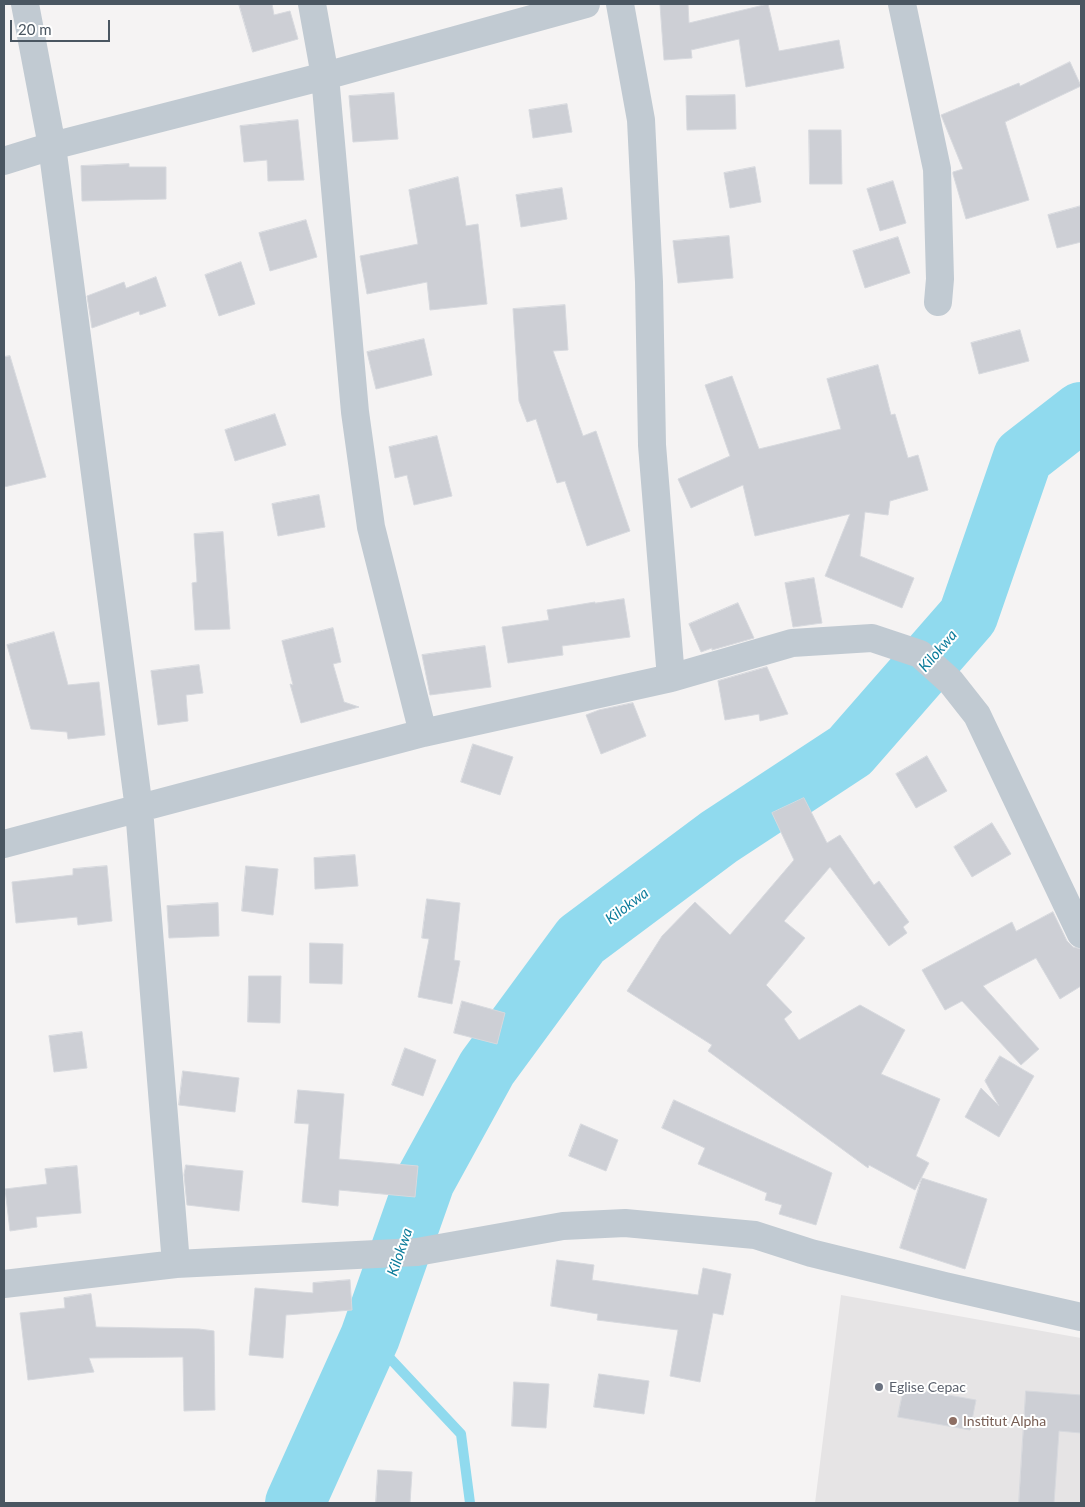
<!DOCTYPE html>
<html>
<head>
<meta charset="utf-8">
<style>
	body { margin:0 }
	#map { position:relative; width:1085px; height:1507px; overflow:hidden; background:#f5f3f3; font-family:Lato,sans-serif }
	canvas { display:block }
	.frame { position:absolute; inset:0; border:5px solid #4a5661; pointer-events:none }
	.scale { position:absolute; left:10px; top:20px; width:100px; height:22px; box-sizing:border-box; border:2px solid #4a5661; border-top:0; padding-left:6px; font-size:15px; line-height:18px; white-space:nowrap; color:#4a5661; -webkit-text-stroke:4px #fff; paint-order:stroke }
</style>
</head>
<body>
<div id="map">
<canvas width="1085" height="1507"></canvas>
<div class="frame"></div>
<div class="scale">20 m</div>
</div>
<script>
const ctx = document.querySelector('canvas').getContext('2d');
ctx.lineJoin = 'round';
function fill(path, color) {
  ctx.fillStyle = color;
  ctx.fill(path, 'evenodd');
}
function stroke(path, color, width, dash) {
  ctx.strokeStyle = color;
  ctx.lineWidth = width;
  ctx.lineCap = dash ? 'butt' : 'round';
  ctx.setLineDash(dash || []);
  ctx.stroke(path);
}
function drawText(font, color, halo, rows, align = 'center') {
  ctx.font = font + ' Lato,sans-serif';
  ctx.lineWidth = 4;
  ctx.setLineDash([]);
  ctx.textBaseline = 'middle';
  ctx.strokeStyle = halo;
  ctx.fillStyle = color;
  for (const [text, x, y, turn = 0] of rows) {
    ctx.save();
    ctx.translate(x, y);
    ctx.rotate((+turn || 0) * Math.PI / 180);
    ctx.textAlign = isNaN(turn) ? turn : align;
    if (halo) ctx.strokeText(text, 0, 0);
    ctx.fillText(text, 0, 0);
    ctx.restore();
  }
}
const education = new Path2D(`
	M 841,1295 L 1081,1338 L 1081,1503 L 815,1503 Z`);
const stream = new Path2D(`
	M 370,1337 L 461,1434 L 470,1503`);
const river = new Path2D(`
	M 295,1503 L 370,1337 L 425,1181 L 487,1068 L 581,940 L 719,837 L 850,751 L 968,616 L 1023,457 L 1081,412`);
const building = new Path2D(`
	M 239,4 L 272,4 L 274,15 L 290,11 L 298,39 L 253,52 Z
	M 688,4 L 689,23 L 768,4 L 779,51 L 839,40 L 844,68 L 746,87 L 739,39 L 691,50 L 692,58 L 664,60 L 660,5 Z
	M 1070,62 L 1081,86 L 1005,122 L 1029,200 L 966,219 L 953,174 L 953,172 L 963,169 L 941,115 L 1019,83 L 1020,86 Z
	M 394,93 L 398,139 L 353,142 L 349,96 Z
	M 735,95 L 736,129 L 687,130 L 686,96 Z
	M 567,104 L 572,132 L 533,138 L 529,110 Z
	M 298,120 L 304,180 L 268,181 L 267,160 L 244,162 L 240,126 Z
	M 809,130 L 841,130 L 842,184 L 810,184 Z
	M 129,164 L 129,167 L 166,167 L 166,199 L 82,201 L 81,166 Z
	M 755,167 L 761,202 L 730,208 L 724,173 Z
	M 458,177 L 466,226 L 478,224 L 487,304 L 430,310 L 427,282 L 367,294 L 360,256 L 418,244 L 409,190 Z
	M 893,181 L 906,223 L 880,231 L 867,189 Z
	M 562,188 L 567,219 L 521,227 L 516,195 Z
	M 1081,206 L 1081,242 L 1057,248 L 1048,215 Z
	M 306,220 L 317,257 L 270,271 L 259,233 Z
	M 729,236 L 733,278 L 678,283 L 673,241 Z
	M 898,237 L 910,273 L 865,288 L 853,251 Z
	M 241,262 L 255,304 L 219,316 L 205,275 Z
	M 156,277 L 166,306 L 140,315 L 139,311 L 92,328 L 87,296 L 124,282 L 126,288 Z
	M 565,305 L 568,350 L 553,351 L 583,436 L 596,431 L 630,531 L 587,546 L 565,481 L 557,483 L 536,419 L 527,422 L 519,401 L 513,309 Z
	M 1020,330 L 1029,361 L 979,374 L 971,343 Z
	M 424,339 L 432,375 L 376,389 L 367,352 Z
	M 10,356 L 46,477 L 4,487 L 4,357 Z
	M 878,365 L 891,415 L 895,414 L 908,458 L 918,455 L 928,490 L 890,501 L 888,515 L 865,512 L 860,556 L 914,578 L 902,608 L 825,576 L 850,514 L 755,536 L 743,485 L 691,508 L 678,479 L 730,456 L 705,385 L 732,376 L 759,449 L 841,429 L 827,379 Z
	M 275,414 L 286,445 L 235,461 L 225,430 Z
	M 437,436 L 452,496 L 414,505 L 407,475 L 395,478 L 389,447 Z
	M 319,495 L 325,527 L 278,536 L 272,504 Z
	M 223,532 L 230,629 L 195,630 L 192,583 L 197,582 L 194,534 Z
	M 814,578 L 822,623 L 793,627 L 785,583 Z
	M 624,599 L 630,637 L 562,646 L 563,655 L 508,663 L 502,627 L 549,620 L 547,610 L 595,602 L 595,603 Z
	M 738,603 L 754,638 L 712,650 L 712,648 L 701,652 L 689,624 Z
	M 333,628 L 341,662 L 333,664 L 344,702 L 359,707 L 301,723 L 290,684 L 293,685 L 282,641 Z
	M 54,632 L 68,685 L 99,682 L 105,735 L 68,739 L 67,732 L 31,729 L 7,645 Z
	M 485,646 L 491,687 L 430,695 L 422,655 Z
	M 199,665 L 203,693 L 186,695 L 188,721 L 158,725 L 151,671 Z
	M 767,667 L 788,714 L 760,721 L 759,714 L 725,720 L 718,681 Z
	M 633,703 L 646,736 L 601,754 L 586,715 L 599,710 Z
	M 473,744 L 513,757 L 500,795 L 461,782 Z
	M 927,756 L 947,791 L 916,808 L 896,774 Z
	M 804,798 L 827,843 L 840,835 L 874,885 L 879,881 L 909,922 L 903,927 L 907,933 L 889,946 L 830,867 L 784,921 L 805,938 L 766,985 L 792,1012 L 784,1019 L 799,1040 L 860,1005 L 905,1030 L 881,1074 L 940,1099 L 916,1156 L 929,1163 L 915,1190 L 869,1165 L 868,1168 L 708,1051 L 712,1045 L 627,991 L 662,936 L 695,902 L 730,935 L 794,860 L 772,813 Z
	M 992,823 L 1011,854 L 972,877 L 954,847 Z
	M 355,855 L 358,886 L 315,889 L 314,858 Z
	M 107,866 L 112,921 L 78,925 L 77,917 L 16,923 L 12,882 L 73,875 L 73,869 Z
	M 246,866 L 278,869 L 273,915 L 242,911 Z
	M 427,899 L 460,903 L 454,960 L 460,961 L 452,1004 L 418,997 L 429,939 L 422,938 Z
	M 218,903 L 219,936 L 169,938 L 167,906 Z
	M 1053,912 L 1067,941 L 1073,947 L 1081,949 L 1081,986 L 1060,999 L 1036,958 L 983,986 L 1039,1049 L 1021,1065 L 962,1001 L 945,1010 L 922,970 L 1012,922 L 1016,931 Z
	M 310,943 L 343,944 L 342,984 L 310,983 Z
	M 249,976 L 281,976 L 280,1023 L 248,1022 Z
	M 462,1001 L 505,1013 L 497,1044 L 454,1033 Z
	M 82,1032 L 87,1068 L 54,1072 L 49,1036 Z
	M 405,1048 L 436,1060 L 423,1096 L 392,1085 Z
	M 1000,1056 L 1034,1076 L 999,1137 L 965,1117 L 981,1088 L 999,1106 L 985,1081 Z
	M 183,1071 L 239,1078 L 235,1112 L 179,1105 Z
	M 298,1090 L 344,1094 L 339,1159 L 418,1166 L 415,1197 L 339,1190 L 338,1206 L 302,1202 L 309,1124 L 295,1123 Z
	M 674,1100 L 832,1173 L 816,1225 L 779,1214 L 782,1205 L 765,1200 L 767,1193 L 698,1164 L 705,1148 L 662,1128 Z
	M 581,1124 L 618,1140 L 606,1171 L 569,1156 Z
	M 186,1165 L 243,1171 L 239,1211 L 187,1205 L 184,1175 Z
	M 77,1166 L 81,1213 L 36,1217 L 37,1227 L 10,1231 L 5,1189 L 47,1184 L 45,1169 Z
	M 922,1178 L 987,1199 L 965,1269 L 900,1248 Z
	M 557,1260 L 594,1265 L 592,1280 L 698,1295 L 703,1268 L 731,1274 L 723,1315 L 713,1313 L 700,1382 L 670,1376 L 678,1330 L 597,1320 L 598,1314 L 551,1306 Z
	M 350,1280 L 352,1310 L 286,1315 L 283,1358 L 249,1355 L 255,1288 L 313,1293 L 313,1283 Z
	M 91,1294 L 96,1327 L 199,1329 L 214,1331 L 215,1410 L 184,1411 L 183,1357 L 89,1358 L 94,1372 L 28,1380 L 20,1313 L 65,1308 L 64,1298 Z
	M 599,1374 L 649,1381 L 644,1414 L 594,1407 Z
	M 514,1382 L 549,1384 L 546,1428 L 512,1426 Z
	M 904,1387 L 976,1400 L 970,1430 L 898,1417 Z
	M 1026,1391 L 1081,1395 L 1081,1433 L 1059,1431 L 1054,1503 L 1019,1503 Z
	M 378,1470 L 412,1472 L 410,1503 L 376,1503 Z`);
const street = new Path2D(`
	M 25,4 L 52,146 L 139,809 L 176,1264
	M 312,4 L 325,76 L 355,412 L 371,527 L 423,733
	M 620,4 L 641,120 L 649,282 L 652,445 L 671,678
	M 902,4 L 937,169 L 940,279 L 938,302
	M 4,161 L 52,146 L 325,76 L 586,4
	M 4,844 L 423,733 L 671,678 L 792,643 L 872,638 L 920,654 L 951,682 L 977,715 L 1081,934
	M 4,1284 L 176,1264 L 417,1252 L 563,1226 L 625,1223 L 755,1235 L 811,1253 L 945,1286 L 1081,1317`);
const markers = [
	[879,1387,5,"#6b7280"],
	[953,1421,5,"#8d6e63"]
];
const worshipNames = [
	["Eglise Cepac",889,1387]
];
const educationNames = [
	["Institut Alpha",963,1421]
];
const waterNames = [
	["Kilokwa",938,651,-49],
	["Kilokwa",627,906,-37],
	["Kilokwa",400,1252,-71]
];
fill(education, '#e6e4e5');
stroke(stream, '#90daee', 10);
stroke(river, '#90daee', 60);
fill(building, '#cdcfd5');
stroke(building, '#d7d9de', 1);
stroke(street, '#c1cad2', 28);
for (const [x, y, r, color] of markers) {
  const dot = new Path2D();
  dot.arc(x, y, r, 0, 2 * Math.PI);
  ctx.fillStyle = color;
  ctx.fill(dot);
  stroke(dot, '#fff', 2);
}
drawText('14px', '#5b616d', '#fff', worshipNames, 'left');
drawText('14px', '#785e54', '#fff', educationNames, 'left');
drawText('italic 15px', '#0c7c9b', '#fff', waterNames);
</script>
</body>
</html>
